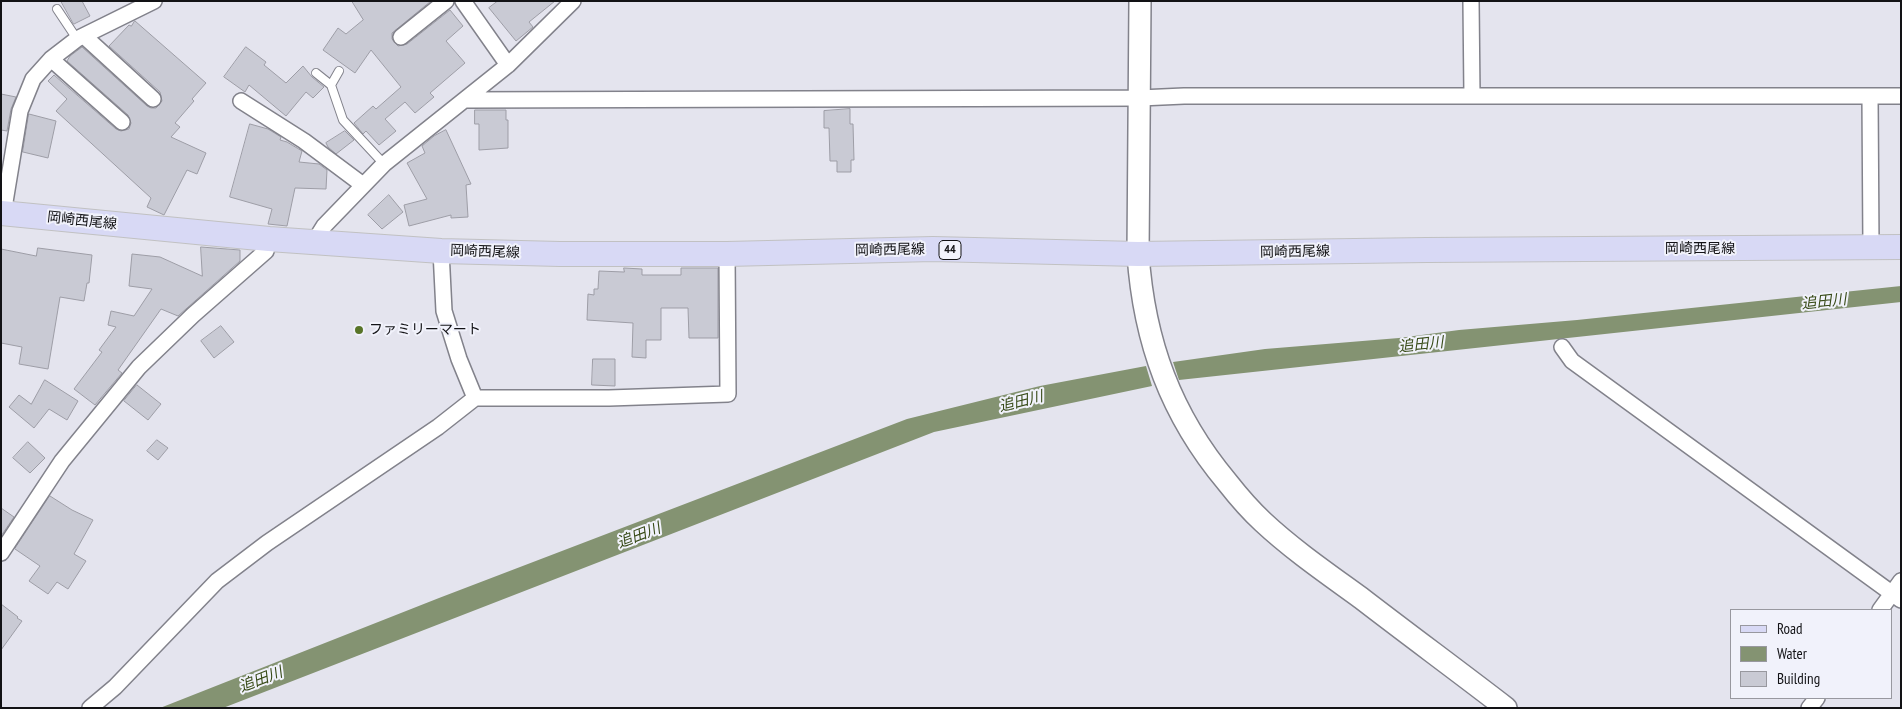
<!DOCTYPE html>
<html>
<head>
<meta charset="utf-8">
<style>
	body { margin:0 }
	#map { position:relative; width:1902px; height:709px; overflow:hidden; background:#e4e4ee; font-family:"PT Sans Narrow",sans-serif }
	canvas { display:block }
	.frame { position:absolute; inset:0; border:2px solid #121215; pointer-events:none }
	.legend { position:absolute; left:1730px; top:609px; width:162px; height:90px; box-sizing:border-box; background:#f1f2fb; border:1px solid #98989f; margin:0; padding:6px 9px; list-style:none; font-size:15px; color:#121215 }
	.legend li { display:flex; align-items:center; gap:10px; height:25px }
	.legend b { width:25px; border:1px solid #98989f }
</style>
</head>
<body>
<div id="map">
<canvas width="1902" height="709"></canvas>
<div class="frame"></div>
<ul class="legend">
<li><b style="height:6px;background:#d8d9f5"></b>Road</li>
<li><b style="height:14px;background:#849372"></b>Water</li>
<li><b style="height:14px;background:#c9cad4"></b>Building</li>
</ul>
</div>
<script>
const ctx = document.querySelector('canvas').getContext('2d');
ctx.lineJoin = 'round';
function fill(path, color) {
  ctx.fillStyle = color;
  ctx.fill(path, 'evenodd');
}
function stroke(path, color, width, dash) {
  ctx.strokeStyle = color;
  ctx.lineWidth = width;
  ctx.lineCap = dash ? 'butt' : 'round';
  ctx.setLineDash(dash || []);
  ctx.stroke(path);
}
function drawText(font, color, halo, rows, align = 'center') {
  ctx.font = font + ' "PT Sans Narrow","Noto Sans JP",sans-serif';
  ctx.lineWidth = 4;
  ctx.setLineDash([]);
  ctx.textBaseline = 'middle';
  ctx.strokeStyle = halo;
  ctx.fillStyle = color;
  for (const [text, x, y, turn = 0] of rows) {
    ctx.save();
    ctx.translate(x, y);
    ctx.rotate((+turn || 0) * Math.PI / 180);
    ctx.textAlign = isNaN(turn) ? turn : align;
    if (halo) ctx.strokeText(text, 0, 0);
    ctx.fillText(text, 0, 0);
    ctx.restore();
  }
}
const water = new Path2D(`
	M 1901,286 L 1901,302 L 1179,380 L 1173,362 L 1265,349 L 1399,338 L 1459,330 L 1577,320 Z
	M 1146,366 L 1152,386 L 934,432 L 223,708 L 160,708 L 439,598 L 907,419 L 1040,386 Z`);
const building = new Path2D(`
	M 61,1 L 82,1 L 90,16 L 74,24 Z
	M 352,1 L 431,1 L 392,33 L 392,39 L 398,46 L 407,44 L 450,10 L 463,26 L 446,41 L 465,63 L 430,93 L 434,97 L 415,113 L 405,102 L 385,119 L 396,131 L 379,145 L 366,131 L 363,134 L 354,123 L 373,106 L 376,109 L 401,87 L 371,50 L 355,73 L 323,50 L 338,28 L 346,34 L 363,20 Z
	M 498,1 L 555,1 L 529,22 L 533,27 L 516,41 L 489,8 Z
	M 135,21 L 206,83 L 192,99 L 194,101 L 175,123 L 180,127 L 171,137 L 206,153 L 197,174 L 187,170 L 164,215 L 147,207 L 151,198 L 56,111 L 67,99 L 48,81 L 54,75 L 116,129 L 121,131 L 129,129 L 131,123 L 128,115 L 67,61 L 70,56 L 82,47 L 147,106 L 151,108 L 156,108 L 162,101 L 160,92 L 109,46 L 129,25 L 131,26 Z
	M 246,47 L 266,62 L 264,65 L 286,83 L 303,66 L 312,77 L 324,87 L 313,98 L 306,92 L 286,116 L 249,85 L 245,92 L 224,77 Z
	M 1,94 L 16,97 L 11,109 L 7,131 L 1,130 Z
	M 850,109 L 850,124 L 853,124 L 854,160 L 851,160 L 851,172 L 837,172 L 837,161 L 830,161 L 829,128 L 824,128 L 824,111 Z
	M 475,110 L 506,110 L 506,120 L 508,120 L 508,148 L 479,150 L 479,124 L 475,124 Z
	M 29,114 L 56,121 L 48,158 L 23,152 Z
	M 250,124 L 268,129 L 281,137 L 280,140 L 287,142 L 302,151 L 299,162 L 319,164 L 327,170 L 326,189 L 295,188 L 287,226 L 268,224 L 272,209 L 230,197 Z
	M 446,130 L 471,184 L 466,185 L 468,217 L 451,218 L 451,215 L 409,226 L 404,205 L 427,199 L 407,163 L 425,153 L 422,146 L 434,136 Z
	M 345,131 L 354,140 L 336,154 L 328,147 L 326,143 Z
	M 389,195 L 403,212 L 382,229 L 368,215 Z
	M 201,247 L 240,250 L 240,261 L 178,316 L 161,309 L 118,370 L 122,373 L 95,405 L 74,389 L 102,352 L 99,350 L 116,327 L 108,325 L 111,311 L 134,316 L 152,289 L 129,286 L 132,254 L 160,257 L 202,276 Z
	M 38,248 L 92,255 L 89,283 L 87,283 L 84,301 L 60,297 L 48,369 L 19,364 L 22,347 L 1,343 L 1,249 L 36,256 Z
	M 624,268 L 642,269 L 642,275 L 681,275 L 681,268 L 718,268 L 718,338 L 689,338 L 688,308 L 661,308 L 661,340 L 646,340 L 646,358 L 632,357 L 633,323 L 587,320 L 588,294 L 594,295 L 594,289 L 598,289 L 599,271 L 624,272 Z
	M 221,326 L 234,342 L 214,358 L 201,341 Z
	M 593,359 L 615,359 L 615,386 L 592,385 Z
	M 45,380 L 78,401 L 67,420 L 49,409 L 34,428 L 9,407 L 19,395 L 31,404 Z
	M 137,385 L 161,404 L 148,420 L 124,401 Z
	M 157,440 L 168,448 L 158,460 L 147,451 Z
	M 28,442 L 45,458 L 30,473 L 13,458 Z
	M 50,496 L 72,510 L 93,520 L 74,554 L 86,561 L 68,589 L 57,582 L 48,594 L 29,581 L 40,566 L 15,549 Z
	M 1,508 L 14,517 L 1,536 Z
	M 1,604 L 18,617 L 17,618 L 22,621 L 1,650 Z`);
const lane = new Path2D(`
	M 57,9 L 77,39
	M 316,73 L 331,85 L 343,120 L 384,164
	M 331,85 L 339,71`);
const street = new Path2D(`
	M 463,1 L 508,65
	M 1471,1 L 1472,96
	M 84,36 L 153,99
	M 401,37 L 446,1
	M 51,59 L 122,122
	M 1870,96 L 1871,248
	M 466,100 L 1140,98 L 1184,96 L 1901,96
	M 241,101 L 304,141 L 363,185
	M 3,214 L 20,111 L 33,79 L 51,59 L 77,39 L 154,1
	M 318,242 L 319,234 L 324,226 L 384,164 L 508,65 L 573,1
	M 441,251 L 444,311 L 459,359 L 475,398
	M 1562,347 L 1572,361 L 1901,600
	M 1,553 L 62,461 L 139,367 L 193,315 L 266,251 L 269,239
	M 1880,610 L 1901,581
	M 90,708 L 115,687 L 217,581 L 267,543 L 438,427 L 475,398 L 609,398 L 728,394 L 727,254
	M 1809,708 L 1817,698`);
const secondary = new Path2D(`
	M 1140,1 L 1138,254 C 1144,342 1171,415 1227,482 C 1238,496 1250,510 1263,522 C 1293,550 1328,574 1361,598 C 1409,635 1458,671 1506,708`);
const primary = new Path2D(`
	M 1,213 L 269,239 L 441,251 L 560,254 L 727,254 L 933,249 L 1138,254 L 1427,250 L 1901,247`);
const markers = [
	[359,330,5,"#587428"]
];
const shields = [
	[950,250,22]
];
const shieldNames = [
	["44",950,250]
];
const streetNames = [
	["岡崎西尾線",82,221,6],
	["岡崎西尾線",1700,249],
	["岡崎西尾線",890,250,-1],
	["岡崎西尾線",485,252,2],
	["岡崎西尾線",1295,252,-1]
];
const poiNames = [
	["ファミリーマート",369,330]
];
const waterNames = [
	["追田川",1824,302,-6],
	["追田川",1421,345,-6],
	["追田川",1021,402,-14],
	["追田川",639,536,-21],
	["追田川",261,680,-21]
];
fill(water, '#849372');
fill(building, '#c9cad4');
stroke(building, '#9d9da6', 1);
stroke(lane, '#82828b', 10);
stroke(street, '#82828b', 18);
stroke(secondary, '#82828b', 24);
stroke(primary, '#c1c1c2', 26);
stroke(lane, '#fff', 8);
stroke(street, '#fff', 15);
stroke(secondary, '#fff', 21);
stroke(primary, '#d8d9f5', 24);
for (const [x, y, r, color] of markers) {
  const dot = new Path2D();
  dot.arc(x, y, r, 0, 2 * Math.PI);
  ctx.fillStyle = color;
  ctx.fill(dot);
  stroke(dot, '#f1f2fb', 2);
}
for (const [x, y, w] of shields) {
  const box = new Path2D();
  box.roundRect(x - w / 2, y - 9.5, w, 19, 4);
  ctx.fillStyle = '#f1f2fb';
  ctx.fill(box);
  stroke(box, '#121215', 1);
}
drawText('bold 12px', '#121215', null, shieldNames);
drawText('14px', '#121215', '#f1f2fb', streetNames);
drawText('14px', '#121215', '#f1f2fb', poiNames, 'left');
drawText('italic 15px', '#384b18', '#f1f2fb', waterNames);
</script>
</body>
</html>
